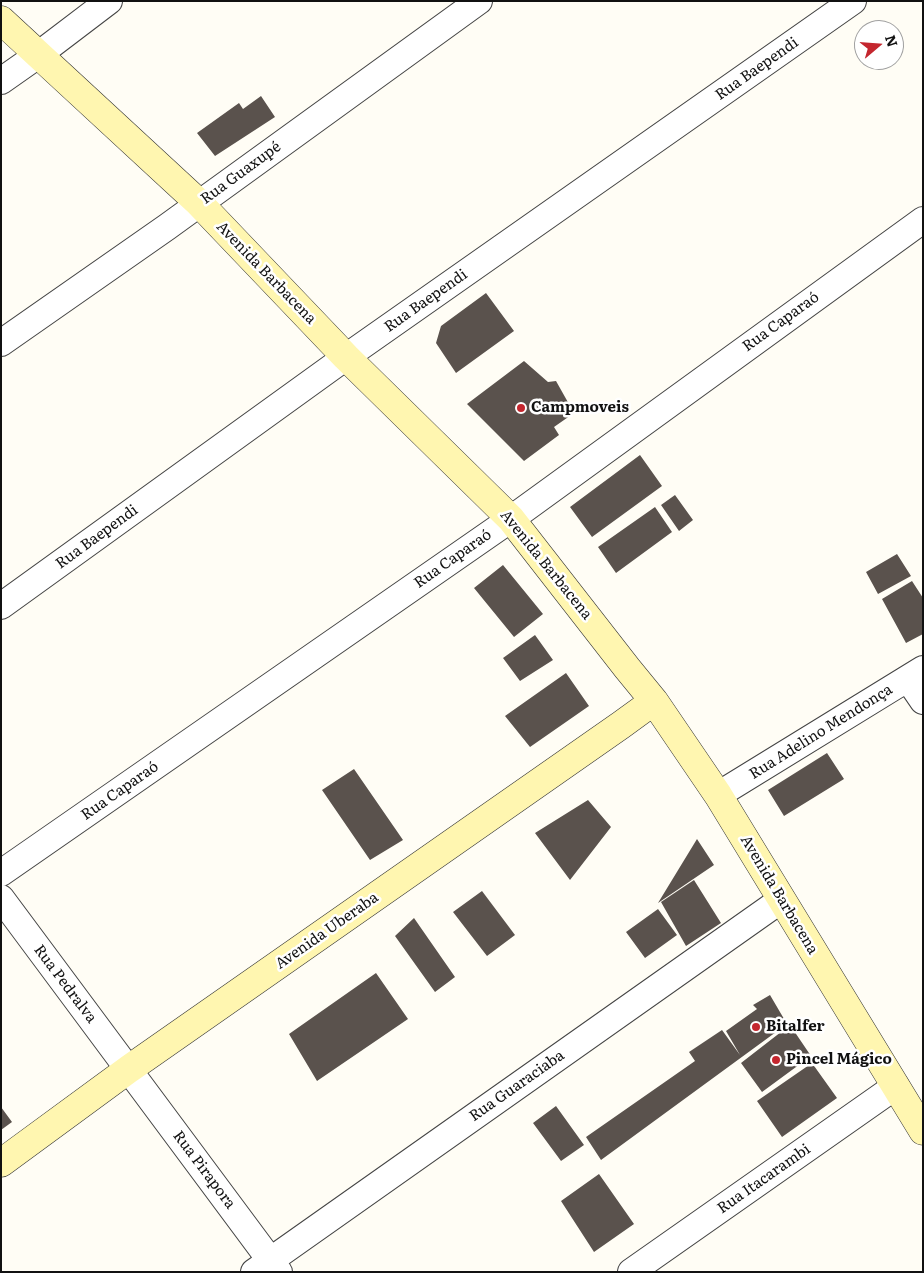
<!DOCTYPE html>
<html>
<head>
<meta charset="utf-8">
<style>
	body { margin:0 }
	#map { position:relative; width:924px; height:1273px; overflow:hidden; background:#fffdf5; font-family:Literata,serif }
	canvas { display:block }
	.frame { position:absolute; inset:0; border:2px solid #111; pointer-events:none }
	.north { position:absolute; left:854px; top:20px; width:50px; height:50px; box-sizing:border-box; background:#fff; border:1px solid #a0a0a0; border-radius:50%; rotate:72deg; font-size:14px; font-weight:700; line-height:20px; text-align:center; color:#111 }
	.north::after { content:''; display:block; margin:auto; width:18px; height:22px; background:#c4262e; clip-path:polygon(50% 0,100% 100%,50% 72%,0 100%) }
</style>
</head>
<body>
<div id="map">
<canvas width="924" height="1273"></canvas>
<div class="frame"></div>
<div class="north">N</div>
</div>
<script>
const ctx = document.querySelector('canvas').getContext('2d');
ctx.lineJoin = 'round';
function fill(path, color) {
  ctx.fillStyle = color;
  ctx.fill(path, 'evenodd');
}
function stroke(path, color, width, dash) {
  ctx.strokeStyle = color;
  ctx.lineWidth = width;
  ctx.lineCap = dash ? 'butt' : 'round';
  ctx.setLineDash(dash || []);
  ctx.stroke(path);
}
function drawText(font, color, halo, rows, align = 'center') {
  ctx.font = font + ' Literata,serif';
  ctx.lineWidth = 5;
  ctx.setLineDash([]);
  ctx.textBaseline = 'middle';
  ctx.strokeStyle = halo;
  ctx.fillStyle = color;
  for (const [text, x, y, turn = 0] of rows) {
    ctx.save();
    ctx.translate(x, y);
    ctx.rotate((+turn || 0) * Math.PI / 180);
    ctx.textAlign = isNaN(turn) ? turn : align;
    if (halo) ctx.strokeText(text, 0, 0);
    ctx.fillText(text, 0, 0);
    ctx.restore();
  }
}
const building = new Path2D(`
	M 261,96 L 275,117 L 215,156 L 197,133 L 239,103 L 243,109 Z
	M 486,293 L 514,331 L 456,373 L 436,343 L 441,326 Z
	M 524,361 L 548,382 L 556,381 L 574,413 L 554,427 L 559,435 L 524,461 L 467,404 Z
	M 640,455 L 662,486 L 592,537 L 570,507 Z
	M 675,495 L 693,520 L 679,531 L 661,505 Z
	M 655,507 L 672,532 L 616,573 L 598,547 Z
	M 897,554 L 911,576 L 878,594 L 866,572 Z
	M 503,565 L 543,614 L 514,637 L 474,588 Z
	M 912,581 L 923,598 L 923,634 L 906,643 L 882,599 Z
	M 535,635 L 553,660 L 520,681 L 503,658 Z
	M 566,673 L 589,706 L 530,747 L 505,716 Z
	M 827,753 L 844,779 L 784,816 L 768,790 Z
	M 354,769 L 403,840 L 370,860 L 322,790 Z
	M 588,800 L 611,827 L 570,880 L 535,833 Z
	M 697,839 L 714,865 L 658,903 Z
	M 694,880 L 721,923 L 686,946 L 661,902 Z
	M 482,891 L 515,935 L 487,956 L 453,912 Z
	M 658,909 L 677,935 L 645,958 L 626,932 Z
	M 414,918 L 455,977 L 435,992 L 395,936 Z
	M 376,973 L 408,1019 L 317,1081 L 289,1034 Z
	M 770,995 L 787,1024 L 601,1160 L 586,1137 L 695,1061 L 689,1052 L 722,1030 L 740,1055 L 726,1031 L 757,1009 L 753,1005 Z
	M 790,1025 L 811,1056 L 762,1092 L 741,1063 Z
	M 812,1063 L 837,1098 L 782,1137 L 757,1101 Z
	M 556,1106 L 584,1145 L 561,1161 L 533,1123 Z
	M 1,1107 L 12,1122 L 1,1130 Z
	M 599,1174 L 634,1224 L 594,1252 L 561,1201 Z`);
const street = new Path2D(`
	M 1,81 L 38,55 L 109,1
	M 1,343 L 167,227 L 479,1
	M 1,606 L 346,357 L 853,1
	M 908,679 L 923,701
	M 718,795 L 923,669
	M 1,873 L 511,519 L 923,220
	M 1,898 L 279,1272
	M 254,1272 L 781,900
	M 631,1272 L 896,1086`);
const secondary = new Path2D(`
	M 1,20 L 199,203 L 346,357 L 511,519 L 627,668 L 654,701 L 718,795 L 923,1131
	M 1,1163 L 129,1069 L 621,725 L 654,701`);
const markers = [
	[521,408,5,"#c4262e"],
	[756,1027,5,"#c4262e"],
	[776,1060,5,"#c4262e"]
];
const streetNames = [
	["Rua Baependi",757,69,-35],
	["Rua Guaxupé",241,173,-36],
	["Avenida Barbacena",266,273,46],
	["Rua Baependi",426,301,-35],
	["Rua Caparaó",781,322,-36],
	["Rua Baependi",97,537,-36],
	["Rua Caparaó",453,559,-35],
	["Avenida Barbacena",546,565,51],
	["Rua Adelino Mendonça",821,732,-32],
	["Rua Caparaó",120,791,-35],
	["Avenida Barbacena",779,895,59],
	["Avenida Uberaba",327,931,-35],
	["Rua Pedralva",65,984,53],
	["Rua Guaraciaba",517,1086,-35],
	["Rua Pirapora",204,1170,53],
	["Rua Itacarambi",764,1179,-35]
];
const poiNames = [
	["Campmoveis",531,408],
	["Bitalfer",766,1027],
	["Pincel Mágico",786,1060]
];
fill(building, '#5a524d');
stroke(street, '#444', 28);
stroke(secondary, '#333', 29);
stroke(street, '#fff', 26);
stroke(secondary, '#fff6b0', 28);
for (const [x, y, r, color] of markers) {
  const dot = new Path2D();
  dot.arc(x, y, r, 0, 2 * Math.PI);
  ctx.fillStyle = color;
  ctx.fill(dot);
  stroke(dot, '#fff', 2);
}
drawText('15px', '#111', '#fff', streetNames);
drawText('bold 15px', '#111', '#fff', poiNames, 'left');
</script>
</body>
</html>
